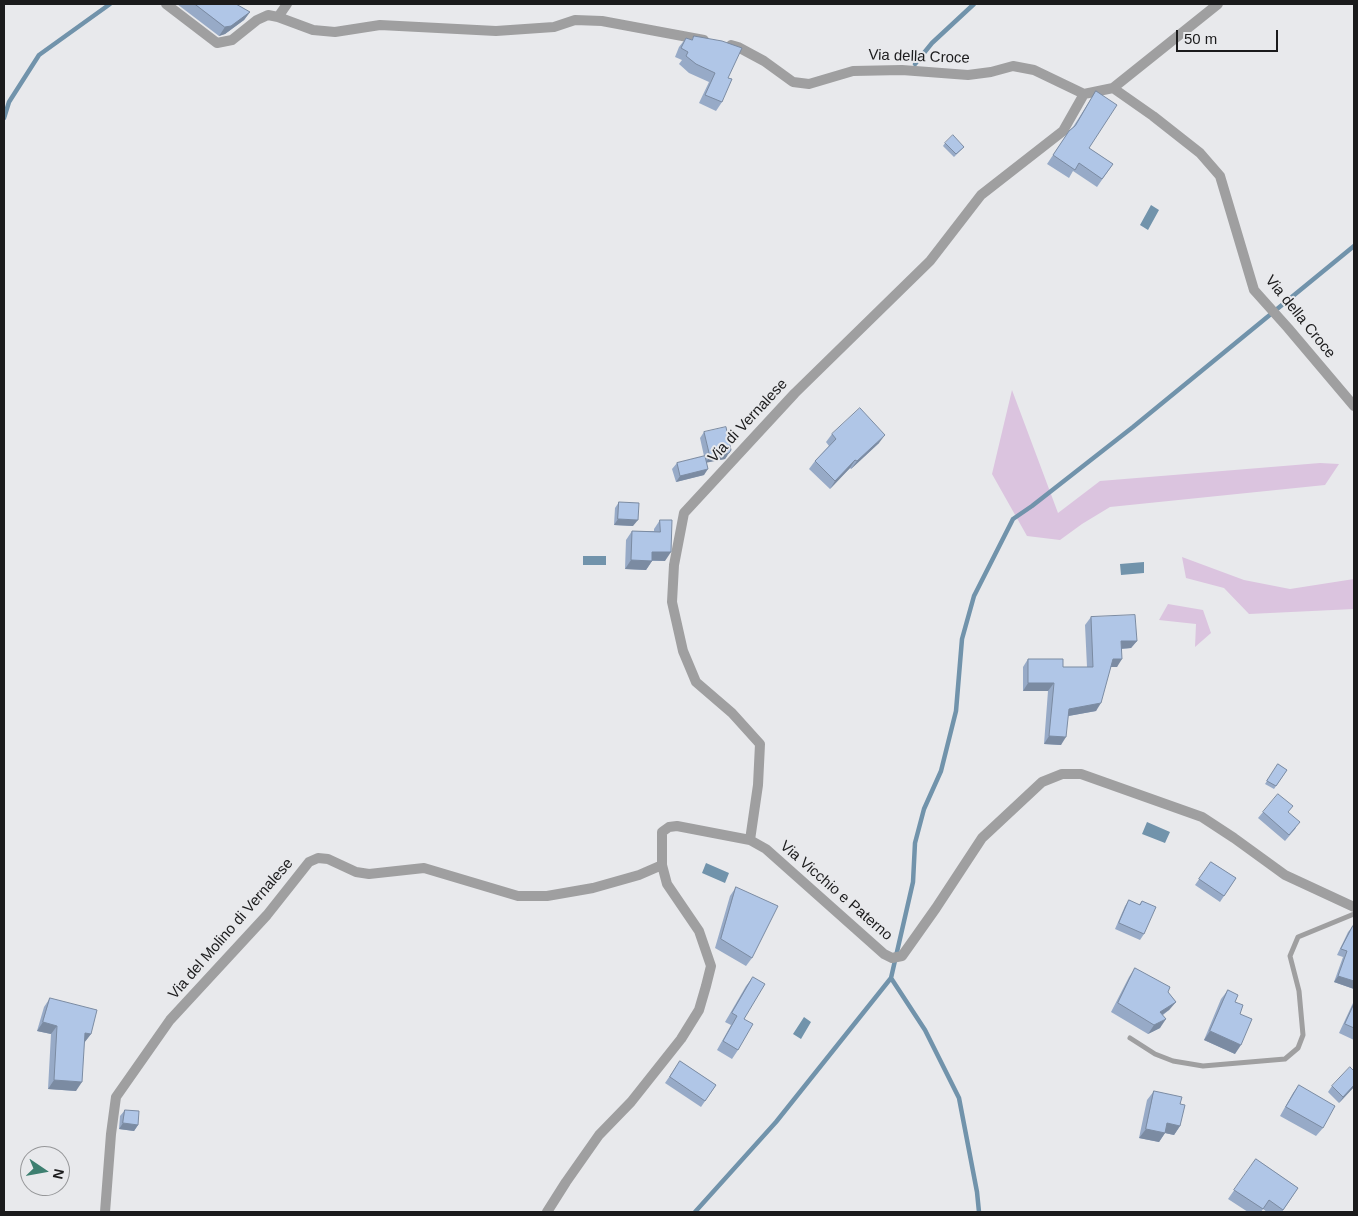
<!DOCTYPE html>
<html>
<head>
<meta charset="utf-8">
<style>
	body { margin:0 }
	#map { position:relative; width:1358px; height:1216px; overflow:hidden; background:#e8e9ec; font-family:Arial,sans-serif }
	canvas { display:block }
	.frame { position:absolute; inset:0; border:5px solid #1b1b1c; pointer-events:none }
	.north { position:absolute; left:20px; top:1146px; width:50px; height:50px; box-sizing:border-box; background:#e8e9ec; border:1px solid #969799; border-radius:50%; rotate:102deg; font-size:14px; font-weight:700; line-height:20px; text-align:center; color:#1b1b1c }
	.north::after { content:''; display:block; margin:auto; width:18px; height:22px; background:#3d7f70; clip-path:polygon(50% 0,100% 100%,50% 72%,0 100%) }
	.scale { position:absolute; left:1176px; top:30px; width:102px; height:22px; box-sizing:border-box; border:2px solid #1b1b1c; border-top:0; padding-left:6px; font-size:15px; line-height:18px; white-space:nowrap; color:#1b1b1c; -webkit-text-stroke:4px #e8e9ec; paint-order:stroke }
</style>
</head>
<body>
<div id="map">
<canvas width="1358" height="1216"></canvas>
<div class="frame"></div>
<div class="north">N</div>
<div class="scale">50 m</div>
</div>
<script>
const ctx = document.querySelector('canvas').getContext('2d');
ctx.lineJoin = 'round';
function fill(path, color) {
  ctx.fillStyle = color;
  ctx.fill(path, 'evenodd');
}
function stroke(path, color, width, dash) {
  ctx.strokeStyle = color;
  ctx.lineWidth = width;
  ctx.lineCap = dash ? 'butt' : 'round';
  ctx.setLineDash(dash || []);
  ctx.stroke(path);
}
function drawText(font, color, halo, rows, align = 'center') {
  ctx.font = font + ' Arial,sans-serif';
  ctx.lineWidth = 4;
  ctx.setLineDash([]);
  ctx.textBaseline = 'middle';
  ctx.strokeStyle = halo;
  ctx.fillStyle = color;
  for (const [text, x, y, turn = 0] of rows) {
    ctx.save();
    ctx.translate(x, y);
    ctx.rotate((+turn || 0) * Math.PI / 180);
    ctx.textAlign = isNaN(turn) ? turn : align;
    if (halo) ctx.strokeText(text, 0, 0);
    ctx.fillText(text, 0, 0);
    ctx.restore();
  }
}
const green = new Path2D(`
	M 1012,390 L 1058,513 L 1100,481 L 1320,463 L 1339,464 L 1325,485 L 1110,507 L 1082,524 L 1060,540 L 1027,536 L 992,474 Z
	M 1182,557 L 1244,580 L 1290,589 L 1354,579 L 1354,609 L 1249,614 L 1224,588 L 1186,578 Z
	M 1168,604 L 1203,610 L 1211,633 L 1195,647 L 1196,624 L 1159,620 Z`);
const water = new Path2D(`
	M 1151,205 L 1159,210 L 1148,230 L 1140,225 Z
	M 583,556 L 606,556 L 606,565 L 583,565 Z
	M 1144,562 L 1144,573 L 1121,575 L 1120,564 Z
	M 1147,822 L 1170,832 L 1165,843 L 1142,834 Z
	M 706,863 L 729,873 L 725,883 L 702,873 Z
	M 804,1017 L 811,1022 L 801,1039 L 793,1034 Z`);
const stream = new Path2D(`
	M 915,64 L 932,43 L 974,4
	M 4,118 L 9,102 L 39,55 L 110,4
	M 891,978 L 925,1030 L 959,1098 L 977,1192 L 979,1212
	M 695,1212 L 776,1122 L 891,978 L 913,882 L 915,843 L 924,809 L 941,771 L 956,711 L 962,639 L 974,596 L 1013,519 L 1032,506 L 1133,427 L 1354,246`);
const service = new Path2D(`
	M 1130,1038 L 1155,1054 L 1173,1061 L 1203,1066 L 1285,1059 L 1298,1048 L 1303,1035 L 1299,991 L 1290,956 L 1298,937 L 1354,914`);
const minor = new Path2D(`
	M 166,4 L 217,43 L 232,40 L 257,20 L 268,15 L 278,17 L 313,30 L 335,32 L 380,25 L 496,31 L 554,27 L 575,20 L 602,21 L 704,40
	M 278,17 L 287,4
	M 731,45 L 738,47 L 764,61 L 793,82 L 809,84 L 853,71 L 902,70 L 968,75 L 991,72 L 1013,66 L 1034,70 L 1084,94 L 1113,88 L 1153,116 L 1200,153 L 1220,176 L 1254,290 L 1288,328 L 1354,406
	M 1113,88 L 1218,4
	M 750,840 L 758,785 L 760,744 L 732,713 L 696,682 L 683,651 L 672,602 L 674,565 L 684,513 L 795,393 L 930,261 L 981,195 L 1063,131 L 1084,94
	M 105,1212 L 111,1134 L 116,1097 L 170,1020 L 267,915 L 309,862 L 318,858 L 328,859 L 356,872 L 369,874 L 424,868 L 518,896 L 547,896 L 593,888 L 639,875 L 662,865
	M 547,1212 L 566,1182 L 599,1135 L 631,1102 L 681,1039 L 699,1010 L 706,986 L 711,966 L 699,931 L 667,884 L 662,865 L 662,832 L 669,827 L 677,826 L 750,840 L 766,849 L 884,954 L 892,958 L 902,956 L 936,908 L 982,838 L 1042,782 L 1062,774 L 1081,774 L 1202,817 L 1234,838 L 1285,875 L 1354,907`);
const wall = new Path2D(`
	M 177,4 L 236,4 L 250,12 L 244,20 L 225,34 L 219,36 Z
	M 694,36 L 728,78 L 722,102 L 716,111 L 699,103 L 709,82 L 689,73 L 679,64 L 682,60 L 675,57 L 679,47 L 686,38 L 691,40 Z
	M 1096,91 L 1089,148 L 1113,164 L 1097,187 L 1073,171 L 1069,178 L 1047,164 L 1069,131 L 1073,127 Z
	M 945,143 L 962,149 L 954,157 L 943,146 Z
	M 704,432 L 727,456 L 725,459 L 707,462 L 704,475 L 676,482 L 672,469 L 677,463 L 704,456 L 700,438 Z
	M 832,434 L 879,443 L 851,469 L 850,468 L 830,489 L 809,469 L 815,461 L 829,446 L 826,442 Z
	M 619,502 L 633,526 L 614,525 L 615,508 Z
	M 660,520 L 665,561 L 652,561 L 646,570 L 625,569 L 626,540 L 632,531 L 654,531 L 654,529 Z
	M 1091,617 L 1137,641 L 1131,648 L 1122,649 L 1117,667 L 1111,667 L 1096,711 L 1068,716 L 1061,745 L 1044,744 L 1048,691 L 1023,691 L 1023,667 L 1028,659 L 1063,667 L 1087,667 L 1085,625 Z
	M 1278,764 L 1287,770 L 1274,789 L 1265,784 Z
	M 1263,812 L 1288,812 L 1296,828 L 1285,841 L 1258,818 Z
	M 1211,862 L 1236,878 L 1220,902 L 1195,885 Z
	M 736,887 L 752,958 L 746,966 L 715,948 L 730,896 Z
	M 1129,900 L 1139,905 L 1142,901 L 1144,934 L 1140,940 L 1115,929 L 1125,906 Z
	M 1353,926 L 1354,927 L 1354,989 L 1334,982 L 1343,957 L 1337,955 L 1348,932 Z
	M 1135,968 L 1168,992 L 1176,1002 L 1169,1010 L 1163,1015 L 1160,1028 L 1148,1034 L 1111,1012 L 1129,977 Z
	M 753,977 L 738,1050 L 732,1059 L 717,1050 L 731,1025 L 725,1022 L 746,986 Z
	M 1228,990 L 1235,1002 L 1240,1014 L 1235,1054 L 1204,1040 L 1221,999 Z
	M 50,998 L 91,1034 L 84,1043 L 76,1091 L 48,1089 L 51,1034 L 37,1031 L 44,1007 Z
	M 1354,1001 L 1354,1040 L 1339,1033 L 1352,1005 Z
	M 680,1061 L 716,1085 L 701,1107 L 665,1083 Z
	M 1354,1071 L 1354,1087 L 1339,1103 L 1328,1092 L 1332,1086 Z
	M 1299,1085 L 1323,1128 L 1316,1136 L 1280,1116 L 1293,1093 Z
	M 1154,1091 L 1180,1104 L 1180,1126 L 1174,1135 L 1165,1133 L 1159,1142 L 1139,1138 L 1147,1100 Z
	M 125,1110 L 138,1125 L 134,1131 L 119,1129 L 120,1116 Z
	M 1256,1159 L 1298,1188 L 1282,1212 L 1267,1212 L 1263,1209 L 1261,1212 L 1248,1212 L 1228,1199 Z`);
const shadedWall = new Path2D(`
	M 250,12 L 244,20 L 225,34 L 219,36 L 225,27 Z
	M 885,435 L 879,443 L 851,469 L 857,461 Z
	M 731,450 L 725,459 L 705,463 L 710,457 Z
	M 855,460 L 850,468 L 830,489 L 835,481 Z
	M 708,469 L 704,475 L 676,482 L 680,476 Z
	M 618,519 L 638,520 L 633,526 L 614,525 Z
	M 652,552 L 671,552 L 665,561 L 646,560 Z
	M 631,560 L 652,561 L 646,570 L 625,569 Z
	M 1121,641 L 1137,641 L 1131,648 L 1116,649 Z
	M 1113,659 L 1122,659 L 1117,667 L 1107,667 Z
	M 1028,683 L 1054,683 L 1048,691 L 1023,691 Z
	M 1101,703 L 1096,711 L 1063,717 L 1069,709 Z
	M 1049,736 L 1066,737 L 1061,745 L 1044,744 Z
	M 1338,976 L 1354,981 L 1354,989 L 1334,982 Z
	M 1176,1002 L 1169,1010 L 1154,1020 L 1160,1012 Z
	M 1166,1019 L 1160,1028 L 1148,1034 L 1154,1025 Z
	M 43,1022 L 57,1026 L 51,1034 L 37,1031 Z
	M 1210,1031 L 1241,1045 L 1235,1054 L 1204,1040 Z
	M 85,1033 L 91,1034 L 84,1043 Z
	M 54,1080 L 82,1082 L 76,1091 L 48,1089 Z
	M 1354,1085 L 1354,1087 L 1339,1103 L 1343,1097 Z
	M 123,1123 L 138,1125 L 134,1131 L 119,1129 Z
	M 1167,1123 L 1180,1126 L 1174,1135 L 1165,1133 L 1159,1142 L 1139,1138 L 1146,1129 Z`);
const building = new Path2D(`
	M 195,4 L 236,4 L 250,12 L 231,26 L 225,27 Z
	M 694,36 L 722,41 L 742,48 L 728,78 L 732,79 L 722,102 L 705,95 L 715,73 L 696,64 L 686,56 L 688,52 L 681,48 L 686,38 L 692,40 Z
	M 1096,91 L 1117,105 L 1089,148 L 1113,164 L 1102,179 L 1079,163 L 1075,170 L 1053,155 L 1069,131 L 1075,126 Z
	M 953,135 L 964,147 L 956,154 L 945,143 Z
	M 860,408 L 885,435 L 857,461 L 855,460 L 835,481 L 815,461 L 836,439 L 832,434 Z
	M 726,427 L 731,450 L 729,453 L 710,457 L 704,432 Z
	M 705,456 L 708,469 L 680,476 L 677,463 Z
	M 619,502 L 639,503 L 638,520 L 618,519 Z
	M 660,520 L 672,520 L 671,552 L 652,552 L 652,561 L 631,560 L 632,531 L 660,532 Z
	M 1135,615 L 1137,641 L 1121,641 L 1122,659 L 1113,659 L 1101,703 L 1069,709 L 1066,737 L 1049,736 L 1054,683 L 1028,683 L 1028,659 L 1063,659 L 1063,667 L 1093,667 L 1091,617 Z
	M 1278,764 L 1287,770 L 1276,786 L 1267,781 Z
	M 1278,794 L 1293,806 L 1288,812 L 1300,822 L 1289,835 L 1263,812 Z
	M 1211,862 L 1236,878 L 1224,896 L 1199,879 Z
	M 736,887 L 778,906 L 752,958 L 721,939 Z
	M 1129,900 L 1140,905 L 1142,901 L 1156,907 L 1144,934 L 1119,923 Z
	M 1353,926 L 1354,927 L 1354,981 L 1338,976 L 1347,951 L 1341,949 Z
	M 1135,968 L 1170,987 L 1168,992 L 1176,1002 L 1160,1012 L 1166,1019 L 1154,1025 L 1118,1003 Z
	M 753,977 L 765,984 L 744,1019 L 753,1024 L 738,1050 L 723,1041 L 737,1016 L 732,1013 Z
	M 1228,990 L 1238,995 L 1235,1002 L 1243,1005 L 1240,1014 L 1252,1019 L 1241,1045 L 1210,1031 Z
	M 50,998 L 97,1010 L 91,1034 L 85,1033 L 82,1082 L 54,1080 L 57,1026 L 43,1022 Z
	M 1354,1004 L 1354,1028 L 1345,1024 Z
	M 680,1061 L 716,1085 L 705,1101 L 670,1077 Z
	M 1350,1067 L 1354,1071 L 1354,1085 L 1343,1097 L 1332,1086 Z
	M 1299,1085 L 1335,1106 L 1323,1128 L 1286,1107 Z
	M 1154,1091 L 1182,1097 L 1180,1104 L 1185,1105 L 1180,1126 L 1167,1123 L 1165,1133 L 1146,1129 Z
	M 125,1110 L 139,1111 L 138,1125 L 123,1123 Z
	M 1256,1159 L 1298,1188 L 1283,1210 L 1269,1200 L 1263,1209 L 1234,1190 Z`);
const streetNames = [
	["Via della Croce",919,57,2],
	["Via della Croce",1300,317,51],
	["Via di Vernalese",748,421,-47],
	["Via Vicchio e Paterno",836,891,41],
	["Via del Molino di Vernalese",231,929,-49]
];
fill(green, '#dbc4df');
fill(water, '#7193ab');
stroke(stream, '#7193ab', 4.5);
stroke(service, '#9f9fa0', 5);
stroke(minor, '#9f9fa0', 10);
fill(wall, '#97aac7');
fill(shadedWall, '#7b8ba2');
fill(building, '#b0c6e7');
stroke(building, '#7b8ba2', 1);
drawText('15px', '#1b1b1c', '#e8e9ec', streetNames);
</script>
</body>
</html>
